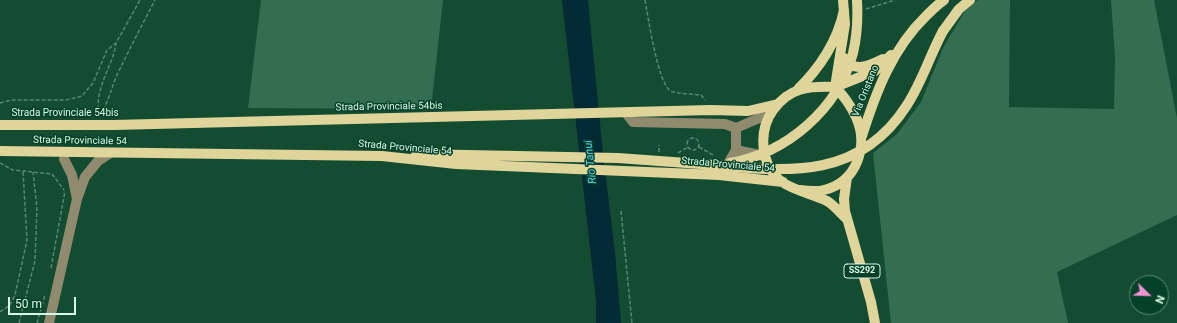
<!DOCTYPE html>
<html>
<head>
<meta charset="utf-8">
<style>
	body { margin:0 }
	#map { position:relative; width:1177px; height:323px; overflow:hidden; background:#144c32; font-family:Roboto,sans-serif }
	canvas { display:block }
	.north { position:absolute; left:1129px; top:275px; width:40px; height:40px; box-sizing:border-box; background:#054128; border:1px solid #598b73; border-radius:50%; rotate:113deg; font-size:11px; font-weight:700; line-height:16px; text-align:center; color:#d6f9e4 }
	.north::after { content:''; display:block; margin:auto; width:14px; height:18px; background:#f391d5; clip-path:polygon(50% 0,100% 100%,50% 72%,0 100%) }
	.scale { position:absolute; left:8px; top:297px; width:68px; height:18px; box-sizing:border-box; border:2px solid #d6f9e4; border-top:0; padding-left:5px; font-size:12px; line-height:14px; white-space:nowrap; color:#d6f9e4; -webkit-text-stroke:3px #054128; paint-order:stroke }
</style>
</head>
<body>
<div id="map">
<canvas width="1177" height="323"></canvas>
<div class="north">N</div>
<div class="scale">50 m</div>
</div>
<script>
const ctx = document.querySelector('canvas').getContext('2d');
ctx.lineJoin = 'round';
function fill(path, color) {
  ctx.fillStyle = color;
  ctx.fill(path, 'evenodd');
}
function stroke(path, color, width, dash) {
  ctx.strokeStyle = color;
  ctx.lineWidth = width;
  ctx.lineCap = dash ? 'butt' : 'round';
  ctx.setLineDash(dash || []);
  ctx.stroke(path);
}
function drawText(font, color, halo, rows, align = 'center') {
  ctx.font = font + ' Roboto,sans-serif';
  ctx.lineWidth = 3;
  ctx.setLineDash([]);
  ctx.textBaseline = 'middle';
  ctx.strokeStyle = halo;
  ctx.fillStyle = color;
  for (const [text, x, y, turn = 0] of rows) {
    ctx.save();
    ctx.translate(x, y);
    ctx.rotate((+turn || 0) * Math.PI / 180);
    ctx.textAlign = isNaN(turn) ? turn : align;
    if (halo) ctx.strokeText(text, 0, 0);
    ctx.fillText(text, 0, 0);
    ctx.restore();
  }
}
const green = new Path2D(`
	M 261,0 L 443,0 L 431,109 L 248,108 Z
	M 978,0 L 1010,0 L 1009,107 L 1114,109 L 1115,57 L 1111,0 L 1154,0 L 1177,118 L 1177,215 L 1057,272 L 1068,323 L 891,323 L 873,153 L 897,134 L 921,102 L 943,48 L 967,7 Z`);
const water = new Path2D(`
	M 562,0 L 588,0 L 603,154 L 615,252 L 621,323 L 596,323 L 596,301 Z`);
const path = new Path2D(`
	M 645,0 C 648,16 658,85 671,91 C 676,94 694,94 701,95 L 705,100
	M 866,9 L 895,0
	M 0,103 L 12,100 L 66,100 L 82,96 L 93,83 L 107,50 L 116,43 L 140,0
	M 100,115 C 108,103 111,89 117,75 C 129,50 142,25 155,0
	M 100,115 C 92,91 113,67 116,43
	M687 144a6 6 0 1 1 12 0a6 6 0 1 1-12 0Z
	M 699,147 L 713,155
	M 659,152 L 659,145
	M 678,153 L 688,147
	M 0,163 L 13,170 L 52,174 L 64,190
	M 621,211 L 632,323
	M 51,268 L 65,191
	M 0,312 L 10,305 L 15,295 L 27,240 L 23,171
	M 19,323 L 35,261 L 37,208 L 33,172
	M 37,323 L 45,295`);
const minor = new Path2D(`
	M 626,113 L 633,122 L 725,124 L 736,128 L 771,113
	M 736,150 L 764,156
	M 64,159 L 72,175 L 77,199
	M 726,167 L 736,150 L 736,128
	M 49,323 L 77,199 L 85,177 L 98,161 L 110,153`);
const major = new Path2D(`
	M 943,31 L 959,9 L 970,0
	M 844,58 C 853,74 871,65 883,59
	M 835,87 L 845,24 L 843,0
	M 835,87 L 875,71 L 891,55
	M 798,89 C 820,68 838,40 844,10
	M 0,125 L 114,125 L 711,110 L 748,111 L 778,104
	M 862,136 C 876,92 892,49 926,16 C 932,10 938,4 944,0
	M 0,151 L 382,156 L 456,164 L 719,175 L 783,182
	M 416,154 L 618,158 L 714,165
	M 847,177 L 844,199 L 845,211 L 871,302 L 875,323
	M 800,190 C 808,191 816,192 824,190 C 857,182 869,146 856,117 C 851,106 844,96 835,87 C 809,86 790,87 773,110 C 758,131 760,165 782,182 C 795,191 813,194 827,201 C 834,205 841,214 847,219`);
const majorBridge = new Path2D(`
	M 730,163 C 787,153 838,109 853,53 C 857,36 858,18 857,1
	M 714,165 C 790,172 860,179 907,105 C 922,82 930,55 943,31`);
const shields = [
	[862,271,36]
];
const shieldNames = [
	["SS292",862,271]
];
const streetNames = [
	["Via Oristano",866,91,-68],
	["Strada Provinciale 54bis",389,107,-1],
	["Strada Provinciale 54bis",65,113],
	["Strada Provinciale 54",80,141,1],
	["Strada Provinciale 54",405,148,5],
	["Strada Provinciale 54",728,165,5]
];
const waterNames = [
	["Rio Tanui",591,162,-96]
];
fill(green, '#336e50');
fill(water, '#022b36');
stroke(path, '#57876f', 1.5, [4, 2]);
stroke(minor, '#908b6f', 10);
stroke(major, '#dfd59a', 10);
stroke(majorBridge, '#dfd59a', 10);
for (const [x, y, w] of shields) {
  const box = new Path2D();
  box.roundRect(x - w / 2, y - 7, w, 14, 3);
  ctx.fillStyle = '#054128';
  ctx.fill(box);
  stroke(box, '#d6f9e4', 1);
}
drawText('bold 9px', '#d6f9e4', null, shieldNames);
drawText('10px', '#d6f9e4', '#054128', streetNames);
drawText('italic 11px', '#5cd6f9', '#054128', waterNames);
</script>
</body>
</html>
